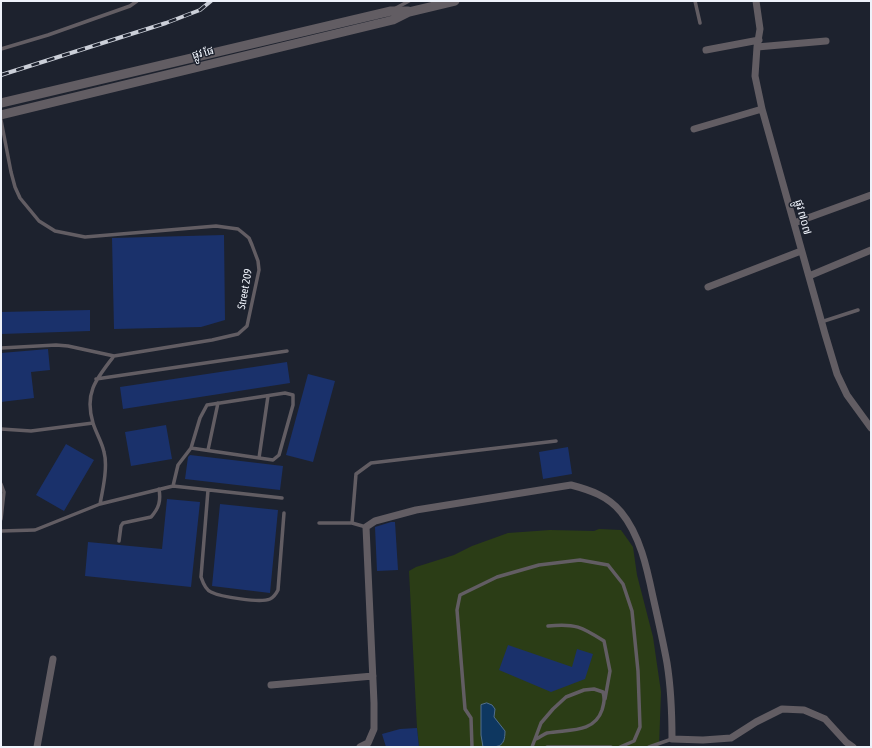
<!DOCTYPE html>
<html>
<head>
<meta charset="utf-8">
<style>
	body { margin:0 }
	#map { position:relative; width:872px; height:748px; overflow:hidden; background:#1d222e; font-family:"Asap Condensed",sans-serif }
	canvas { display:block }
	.frame { position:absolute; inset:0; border:2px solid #eef2fa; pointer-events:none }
</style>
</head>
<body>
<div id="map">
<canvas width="872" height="748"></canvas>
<div class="frame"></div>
</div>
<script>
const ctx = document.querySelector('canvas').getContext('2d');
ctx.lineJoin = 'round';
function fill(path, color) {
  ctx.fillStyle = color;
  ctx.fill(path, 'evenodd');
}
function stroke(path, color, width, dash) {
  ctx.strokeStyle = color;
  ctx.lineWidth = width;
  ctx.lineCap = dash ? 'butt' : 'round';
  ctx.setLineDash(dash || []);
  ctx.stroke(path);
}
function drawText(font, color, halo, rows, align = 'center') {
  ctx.font = font + ' "Asap Condensed","Noto Sans Khmer",sans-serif';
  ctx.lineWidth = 3;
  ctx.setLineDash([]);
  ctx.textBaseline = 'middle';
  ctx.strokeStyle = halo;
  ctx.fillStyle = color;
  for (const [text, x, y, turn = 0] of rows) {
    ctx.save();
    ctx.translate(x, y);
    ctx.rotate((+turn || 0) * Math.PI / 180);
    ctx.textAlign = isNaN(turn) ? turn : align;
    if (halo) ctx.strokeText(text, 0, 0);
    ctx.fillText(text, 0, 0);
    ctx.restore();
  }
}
const green = new Path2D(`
	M 599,529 L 621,530 L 633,547 L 637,575 L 653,637 L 661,692 L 659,747 L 419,747 L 417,728 L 409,571 L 416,567 L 454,555 L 472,546 L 508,533 L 550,530 L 594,531 Z`);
const water = new Path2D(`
	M 487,703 L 492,705 L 495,709 L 494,717 L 505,731 C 505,748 498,747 483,747 L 481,735 L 481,705 Z`);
const building = new Path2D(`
	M 224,235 L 225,320 L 201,327 L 114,329 L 112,238 Z
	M 90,310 L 90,331 L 1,334 L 1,312 Z
	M 48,349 L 50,370 L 31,372 L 34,398 L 1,402 L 1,353 Z
	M 287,362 L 290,383 L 123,409 L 120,387 Z
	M 308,374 L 335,381 L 313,462 L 286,455 Z
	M 166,425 L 172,459 L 131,466 L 125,432 Z
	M 66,444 L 94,460 L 64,511 L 36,495 Z
	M 568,447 L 572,474 L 543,479 L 539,452 Z
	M 190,455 L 283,466 L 280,490 L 185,479 L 188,457 Z
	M 167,499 L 200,502 L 191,587 L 85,576 L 88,542 L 162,549 Z
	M 220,504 L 278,510 L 270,593 L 212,586 Z
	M 391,522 L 395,522 L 398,570 L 377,571 L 375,527 Z
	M 508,645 L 572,667 L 577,649 L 593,654 L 585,679 L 551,692 L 499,670 Z
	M 417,728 L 419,747 L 386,747 L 382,734 L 400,729 Z`);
const service = new Path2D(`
	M 695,1 L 700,23
	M 396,8 L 409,1
	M 1,49 L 48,35 L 130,6 L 137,1
	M 1,120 L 11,172 L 15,187 L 20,198 L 39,221 L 55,231 L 85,237 L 216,226 L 238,229 L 243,233 L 249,238 L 252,245 L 258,261 L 259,270 L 247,326 L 238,334 L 212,340 L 114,356 L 68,346 L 56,345 L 1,348
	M 821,322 L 858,310
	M 96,379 L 287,351
	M 1,429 L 31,431 L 93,423
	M 208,450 L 218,403
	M 259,458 L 268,396
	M 1,484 L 4,492 L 1,519
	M 173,486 L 178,465 L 191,448 L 200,418 L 207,405 L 285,393 L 293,395 L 293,405 L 279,455 L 273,460 L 191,448
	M 208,490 L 201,577 C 203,583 206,590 211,592 C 221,597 260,603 270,599 C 274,597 276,594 278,590 L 284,513
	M 100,504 C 103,489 108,466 104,452 C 102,442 96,433 93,423 C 84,393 96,379 114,356
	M 319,523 L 352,523 L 366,527
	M 352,523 L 356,474 L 371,463 L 556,441
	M 1,531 L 35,530 L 100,504 L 173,486 L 282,498
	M 119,541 L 121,526 L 123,523 L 151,517 C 159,508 161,501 159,489
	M 548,626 C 575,623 582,627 604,641 L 610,671 L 605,699
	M 472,747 L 471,718 L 465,709 L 457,610 L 460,595 L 497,577 L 539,565 L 580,560 L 608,565 L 623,584 L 632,611 L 638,671 L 640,727 L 634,741 L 620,747
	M 532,747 L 541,723 L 553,709 L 566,697 L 584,690 L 594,689 L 603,692 C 605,699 604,703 602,710 C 594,734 567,729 547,733 C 544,734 540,737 536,739
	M 547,747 L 571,747
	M 571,747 L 611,747
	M 649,747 L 672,739`);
const minor = new Path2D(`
	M 756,1 L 760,29 L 757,47 L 755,76 L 762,109 L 825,334 L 837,374 L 847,395 L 871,428
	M 757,47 L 826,41
	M 706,50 L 759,40
	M 694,129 L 762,109
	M 794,223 L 871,195
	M 809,276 L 871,250
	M 708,287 L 801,251
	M 271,685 L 373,676
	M 37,747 L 53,659
	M 360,747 L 368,743 L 374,729 L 374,703 L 366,527 L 375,521 L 416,510 L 571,485 C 590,490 608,496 621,512 C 640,535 647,568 653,597 C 658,619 663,641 667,663 C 671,688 672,714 672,739 L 703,740 L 731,738 L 756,722 L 782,709 L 804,710 L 825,719 L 846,742 L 853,747`);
const tertiary = new Path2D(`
	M 1,103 L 391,11 L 408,11
	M 1,115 L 393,20 L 409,12 L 455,1`);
const rail = new Path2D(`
	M 1,75 L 166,23 L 200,10 L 211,1`);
const streetNames = [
	["ផ្លូវ ផែ",203,53,-14],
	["ផ្លូវ ៧០៧",803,217,75],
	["Street 209",245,289,-80]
];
fill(green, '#2b3d16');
fill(water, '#0e3760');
stroke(water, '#516f8e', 1);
fill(building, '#1a316b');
stroke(service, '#625d63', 3.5);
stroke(minor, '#625d63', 7);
stroke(tertiary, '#625d63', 9);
stroke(rail, '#cbcfd8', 4);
stroke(rail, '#1d222e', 2.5, [8]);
drawText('11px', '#eef2fa', '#1d222e', streetNames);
</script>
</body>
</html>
